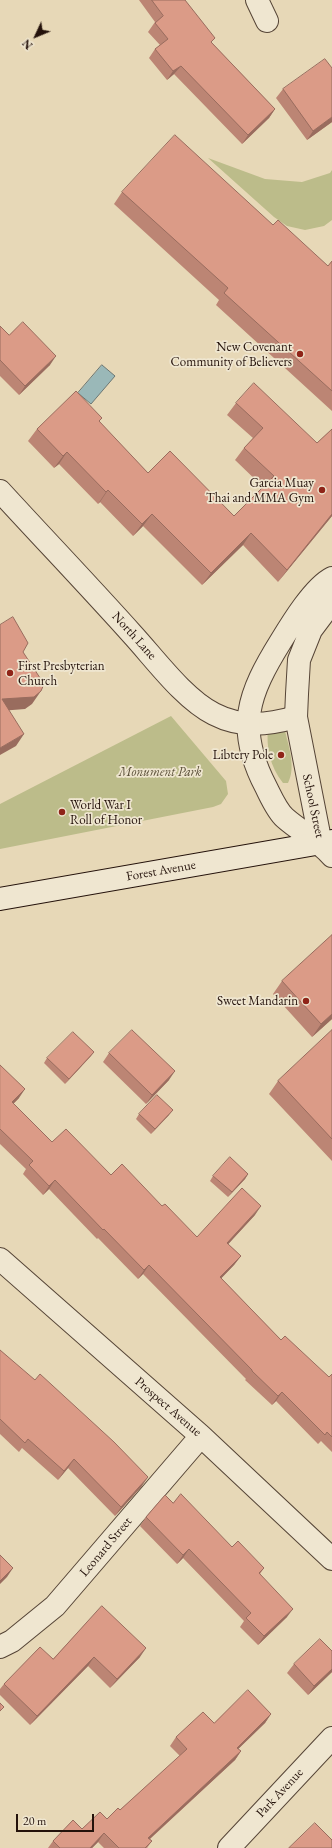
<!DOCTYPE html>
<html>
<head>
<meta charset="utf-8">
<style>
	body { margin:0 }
	#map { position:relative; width:332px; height:1848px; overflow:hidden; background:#e7d8b7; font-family:"EB Garamond",serif }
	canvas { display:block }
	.north { position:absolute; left:16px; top:16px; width:40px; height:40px; -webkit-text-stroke:3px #efe6d0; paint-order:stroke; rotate:226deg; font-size:11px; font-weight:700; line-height:16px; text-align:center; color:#24120b }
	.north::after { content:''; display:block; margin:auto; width:14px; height:18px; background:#24120b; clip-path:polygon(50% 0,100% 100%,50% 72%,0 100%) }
	.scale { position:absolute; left:16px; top:1814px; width:78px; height:18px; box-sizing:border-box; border:2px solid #24120b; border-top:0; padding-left:5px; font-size:12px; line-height:14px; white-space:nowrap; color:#24120b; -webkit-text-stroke:3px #efe6d0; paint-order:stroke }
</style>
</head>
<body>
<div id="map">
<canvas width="332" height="1848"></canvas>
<div class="north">N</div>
<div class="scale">20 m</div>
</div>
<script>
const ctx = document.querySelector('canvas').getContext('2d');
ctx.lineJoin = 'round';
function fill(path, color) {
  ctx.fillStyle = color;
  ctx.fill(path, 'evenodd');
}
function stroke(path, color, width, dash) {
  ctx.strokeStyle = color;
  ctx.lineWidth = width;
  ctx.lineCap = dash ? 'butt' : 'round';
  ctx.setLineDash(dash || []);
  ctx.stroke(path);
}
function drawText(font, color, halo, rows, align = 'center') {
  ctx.font = font + ' "EB Garamond",serif';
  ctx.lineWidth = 3.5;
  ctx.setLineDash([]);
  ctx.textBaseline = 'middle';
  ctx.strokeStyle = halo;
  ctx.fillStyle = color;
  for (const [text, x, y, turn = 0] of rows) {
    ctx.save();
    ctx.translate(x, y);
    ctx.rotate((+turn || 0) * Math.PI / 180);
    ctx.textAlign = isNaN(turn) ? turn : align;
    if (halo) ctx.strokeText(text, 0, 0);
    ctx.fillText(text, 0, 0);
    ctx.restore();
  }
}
const green = new Path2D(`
	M 208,158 L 265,179 L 302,182 L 330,173 L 332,170 L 332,220 L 324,226 L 305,230 L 287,226 L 274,217 Z
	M 171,716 L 226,781 L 228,794 L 221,804 L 213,807 L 0,849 L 0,804 Z
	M 268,728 L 285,731 C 289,747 296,768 288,783 L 283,783 C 270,767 266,747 268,728 Z`);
const water = new Path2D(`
	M 102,365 L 115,376 L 91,404 L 78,393 Z`);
const minor = new Path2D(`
	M 257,0 L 267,21
	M 0,491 C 44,539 89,586 132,634 C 155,659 184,699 214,714 C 241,728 268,725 296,717
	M 0,1259 L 201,1436 L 332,1559
	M 0,1647 L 12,1641 L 55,1606 L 201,1436
	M 229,1848 L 332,1738`);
const tertiary = new Path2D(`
	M 332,578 C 314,587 292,623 281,641 C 248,694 235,728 266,787 C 271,797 277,811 285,818 C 301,832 318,840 332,856
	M 321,844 L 296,717 L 297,694 L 299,660 L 311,630 L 332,602`);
const secondary = new Path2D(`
	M 0,899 L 332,841`);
const wall = new Path2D(`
	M 139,0 L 185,0 L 212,43 L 275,109 L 269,118 L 242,144 L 174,74 L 167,80 L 149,58 L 155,49 L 160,45 L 148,32 L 155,22 Z
	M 283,89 L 332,122 L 307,140 L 276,98 Z
	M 122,192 L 273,225 L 328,266 L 332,261 L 332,411 L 216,305 L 219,300 L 114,204 Z
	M 0,326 L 9,335 L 50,365 L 19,395 L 0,376 Z
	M 236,403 L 317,443 L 332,429 L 332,516 L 278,582 L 243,545 L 202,585 L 143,526 L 133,536 L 100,502 L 98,504 L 59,464 L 54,468 L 28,441 L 37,429 L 99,422 L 148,473 L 234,516 L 263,487 L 235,460 L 244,448 L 253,438 L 227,415 Z
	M 332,935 L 332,1019 L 312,1037 L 273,994 L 282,981 Z
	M 332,1030 L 332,1161 L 269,1094 L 278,1081 Z
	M 94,1052 L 90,1057 L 65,1084 L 44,1063 L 47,1058 Z
	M 109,1053 L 169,1080 L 146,1104 L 103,1062 Z
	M 0,1065 L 19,1098 L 13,1104 L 52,1142 L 111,1175 L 162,1206 L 197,1237 L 255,1215 L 228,1244 L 241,1256 L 234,1265 L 221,1278 L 281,1340 L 329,1377 L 332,1374 L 332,1452 L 321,1441 L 318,1444 L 276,1401 L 272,1405 L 245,1380 L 246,1379 L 143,1274 L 138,1279 L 98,1238 L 97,1239 L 49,1189 L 43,1195 L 23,1174 L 26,1169 L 0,1144 Z
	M 139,1114 L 169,1115 L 151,1134 L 136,1119 Z
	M 248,1174 L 245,1179 L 228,1197 L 210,1181 L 213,1176 Z
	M 0,1350 L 142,1486 L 115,1516 L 68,1468 L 58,1480 L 22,1448 L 19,1452 L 0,1434 Z
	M 173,1503 L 232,1547 L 264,1568 L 260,1574 L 287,1617 L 258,1645 L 240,1627 L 244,1621 L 183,1558 L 177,1564 L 140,1526 L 146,1517 Z
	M 102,1606 L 140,1657 L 110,1688 L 88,1666 L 30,1725 L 0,1695 L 0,1689 L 4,1684 L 53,1659 Z
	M 332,1651 L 332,1672 L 308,1695 L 287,1673 L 294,1664 Z
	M 271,1714 L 265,1723 L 238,1749 L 241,1751 L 235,1760 L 150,1839 L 152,1841 L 147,1848 L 104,1848 L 98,1842 L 92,1848 L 48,1848 L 53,1841 L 107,1819 L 120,1810 L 180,1756 L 170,1746 L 176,1737 L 214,1723 Z`);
const shadedWall = new Path2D(`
	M 181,66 L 174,74 L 167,80 L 173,71 Z
	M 275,109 L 269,118 L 242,144 L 248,135 Z
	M 332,117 L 332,122 L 307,140 L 313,131 Z
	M 56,356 L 50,365 L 19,395 L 25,386 Z
	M 67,452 L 59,464 L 54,468 L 63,456 Z
	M 108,490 L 100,502 L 98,504 L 106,492 Z
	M 152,514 L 143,526 L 133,536 L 142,524 Z
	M 332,514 L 332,516 L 278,582 L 287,570 Z
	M 251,533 L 243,545 L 202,585 L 211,573 Z
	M 41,691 L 32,704 L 25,709 L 0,711 L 2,699 Z
	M 24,734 L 16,746 L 0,755 L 0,748 Z
	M 332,1014 L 332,1019 L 312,1037 L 321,1024 Z
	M 94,1052 L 90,1057 L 65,1084 L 69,1079 Z
	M 175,1071 L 169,1080 L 146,1104 L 152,1095 Z
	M 25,1089 L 19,1098 L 6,1111 L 12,1102 Z
	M 173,1110 L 169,1115 L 151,1134 L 155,1129 Z
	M 248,1174 L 245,1179 L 228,1197 L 232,1192 Z
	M 55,1180 L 49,1189 L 43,1195 L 49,1186 Z
	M 261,1206 L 255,1215 L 221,1252 L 227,1243 Z
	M 241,1256 L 234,1265 L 214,1286 L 220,1277 Z
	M 149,1265 L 143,1274 L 138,1279 L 144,1270 Z
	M 282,1392 L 276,1401 L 272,1405 L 278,1396 Z
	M 74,1459 L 68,1468 L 58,1480 L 64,1471 Z
	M 148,1477 L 142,1486 L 115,1516 L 121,1507 Z
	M 189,1549 L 183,1558 L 177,1564 L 183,1555 Z
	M 13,1568 L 7,1577 L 0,1584 L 0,1581 Z
	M 293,1609 L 287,1617 L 258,1645 L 264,1636 Z
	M 146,1648 L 140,1657 L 110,1688 L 117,1679 Z
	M 94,1657 L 88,1666 L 30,1725 L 37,1716 Z
	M 332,1669 L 332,1672 L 308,1695 L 314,1686 Z
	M 271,1714 L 265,1723 L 231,1756 L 237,1748 Z
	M 241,1751 L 235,1760 L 142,1846 L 148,1838 Z
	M 104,1833 L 98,1842 L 92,1848 L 90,1848 Z`);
const building = new Path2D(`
	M 152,0 L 185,0 L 215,38 L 211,42 L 275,109 L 248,135 L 181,66 L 173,71 L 155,49 L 168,39 L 155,23 L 163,16 Z
	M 325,59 L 332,68 L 332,117 L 313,131 L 283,89 Z
	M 175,135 L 273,225 L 278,220 L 328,266 L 332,261 L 332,391 L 224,293 L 228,288 L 122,192 Z
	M 23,322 L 56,356 L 25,386 L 0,360 L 0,326 L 9,335 Z
	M 254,383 L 317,443 L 332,429 L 332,514 L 287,570 L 251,533 L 211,573 L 152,514 L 142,524 L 108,490 L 106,492 L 67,452 L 63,456 L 37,429 L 76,391 L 102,418 L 99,421 L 148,473 L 170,451 L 234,516 L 274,476 L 244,448 L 263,428 L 236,403 Z
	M 13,617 L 28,643 L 23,652 L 44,684 L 41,691 L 34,697 L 2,699 L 24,734 L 0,748 L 0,625 Z
	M 332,935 L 332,1014 L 321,1024 L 282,981 Z
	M 132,1030 L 175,1071 L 152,1095 L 109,1053 Z
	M 332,1030 L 332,1139 L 278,1081 Z
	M 73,1032 L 94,1052 L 69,1079 L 47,1058 Z
	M 0,1065 L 25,1089 L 12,1102 L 52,1142 L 66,1129 L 111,1175 L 122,1164 L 162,1206 L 165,1204 L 197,1237 L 242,1188 L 261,1206 L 227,1243 L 241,1256 L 220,1277 L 281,1340 L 285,1336 L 329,1377 L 332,1374 L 332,1437 L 327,1432 L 325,1435 L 282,1392 L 278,1396 L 252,1371 L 252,1370 L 149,1265 L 144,1270 L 104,1229 L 103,1230 L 55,1180 L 49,1186 L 29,1165 L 33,1161 L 0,1129 Z
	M 157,1095 L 173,1110 L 155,1129 L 139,1114 Z
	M 230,1157 L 248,1174 L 232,1192 L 213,1176 Z
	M 0,1350 L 35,1380 L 40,1374 L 114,1442 L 148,1477 L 121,1507 L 74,1459 L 64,1471 L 28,1439 L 25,1443 L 0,1419 Z
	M 181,1494 L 232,1547 L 238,1541 L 264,1568 L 259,1573 L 293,1609 L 264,1636 L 246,1618 L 251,1613 L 189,1549 L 183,1555 L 146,1517 L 165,1495 L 173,1503 Z
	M 0,1555 L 13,1568 L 0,1581 Z
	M 102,1606 L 146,1648 L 117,1679 L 94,1657 L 37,1716 L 4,1684 L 40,1647 L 53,1659 Z
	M 320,1639 L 332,1651 L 332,1669 L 314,1686 L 294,1664 Z
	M 248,1690 L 271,1714 L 237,1748 L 241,1751 L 148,1838 L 152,1841 L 145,1848 L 119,1848 L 104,1833 L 90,1848 L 60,1848 L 53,1841 L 73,1820 L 82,1829 L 100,1812 L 107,1819 L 118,1808 L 120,1810 L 187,1749 L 176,1737 L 203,1712 L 214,1723 Z
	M 0,1703 L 4,1707 L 0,1711 Z
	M 315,1823 L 332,1840 L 332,1848 L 289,1848 Z`);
const markers = [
	[300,354,4,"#8f2418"],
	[322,490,4,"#8f2418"],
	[10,673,4,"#8f2418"],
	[281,755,4,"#8f2418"],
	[62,812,4,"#8f2418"],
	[306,1001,4,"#8f2418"]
];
const poiNames = [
	["New Covenant",292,347],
	["Community of Believers",292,362],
	["Garcia Muay",314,483],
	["Thai and MMA Gym",314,498],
	["First Presbyterian",18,666,"left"],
	["Church",18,681,"left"],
	["Libtery Pole",273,755],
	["World War I",70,805,"left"],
	["Roll of Honor",70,820,"left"],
	["Sweet Mandarin",298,1001]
];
const streetNames = [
	["North Lane",134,636,48],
	["School Street",313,806,78],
	["Forest Avenue",161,871,-10],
	["Prospect Avenue",168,1407,41],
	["Leonard Street",106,1547,-50],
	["Park Avenue",280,1793,-47]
];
const parkNames = [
	["Monument Park",160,772]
];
fill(green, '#bcbc8a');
fill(water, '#9ab8b8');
stroke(water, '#6b7673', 1);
stroke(minor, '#554436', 24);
stroke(tertiary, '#554436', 24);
stroke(secondary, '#24120b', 24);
stroke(minor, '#efe6d0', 22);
stroke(tertiary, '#efe6d0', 22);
stroke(secondary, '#efe6d0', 22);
fill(wall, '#bc8574');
fill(shadedWall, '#996c5e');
fill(building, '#db9b87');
stroke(building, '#996c5e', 1);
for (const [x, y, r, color] of markers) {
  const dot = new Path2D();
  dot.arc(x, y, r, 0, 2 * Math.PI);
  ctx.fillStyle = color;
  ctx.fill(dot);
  stroke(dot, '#efe6d0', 1.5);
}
drawText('13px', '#24120b', '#efe6d0', poiNames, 'right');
drawText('13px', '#24120b', '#efe6d0', streetNames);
drawText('italic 13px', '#594e37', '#efe6d0', parkNames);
</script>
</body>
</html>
